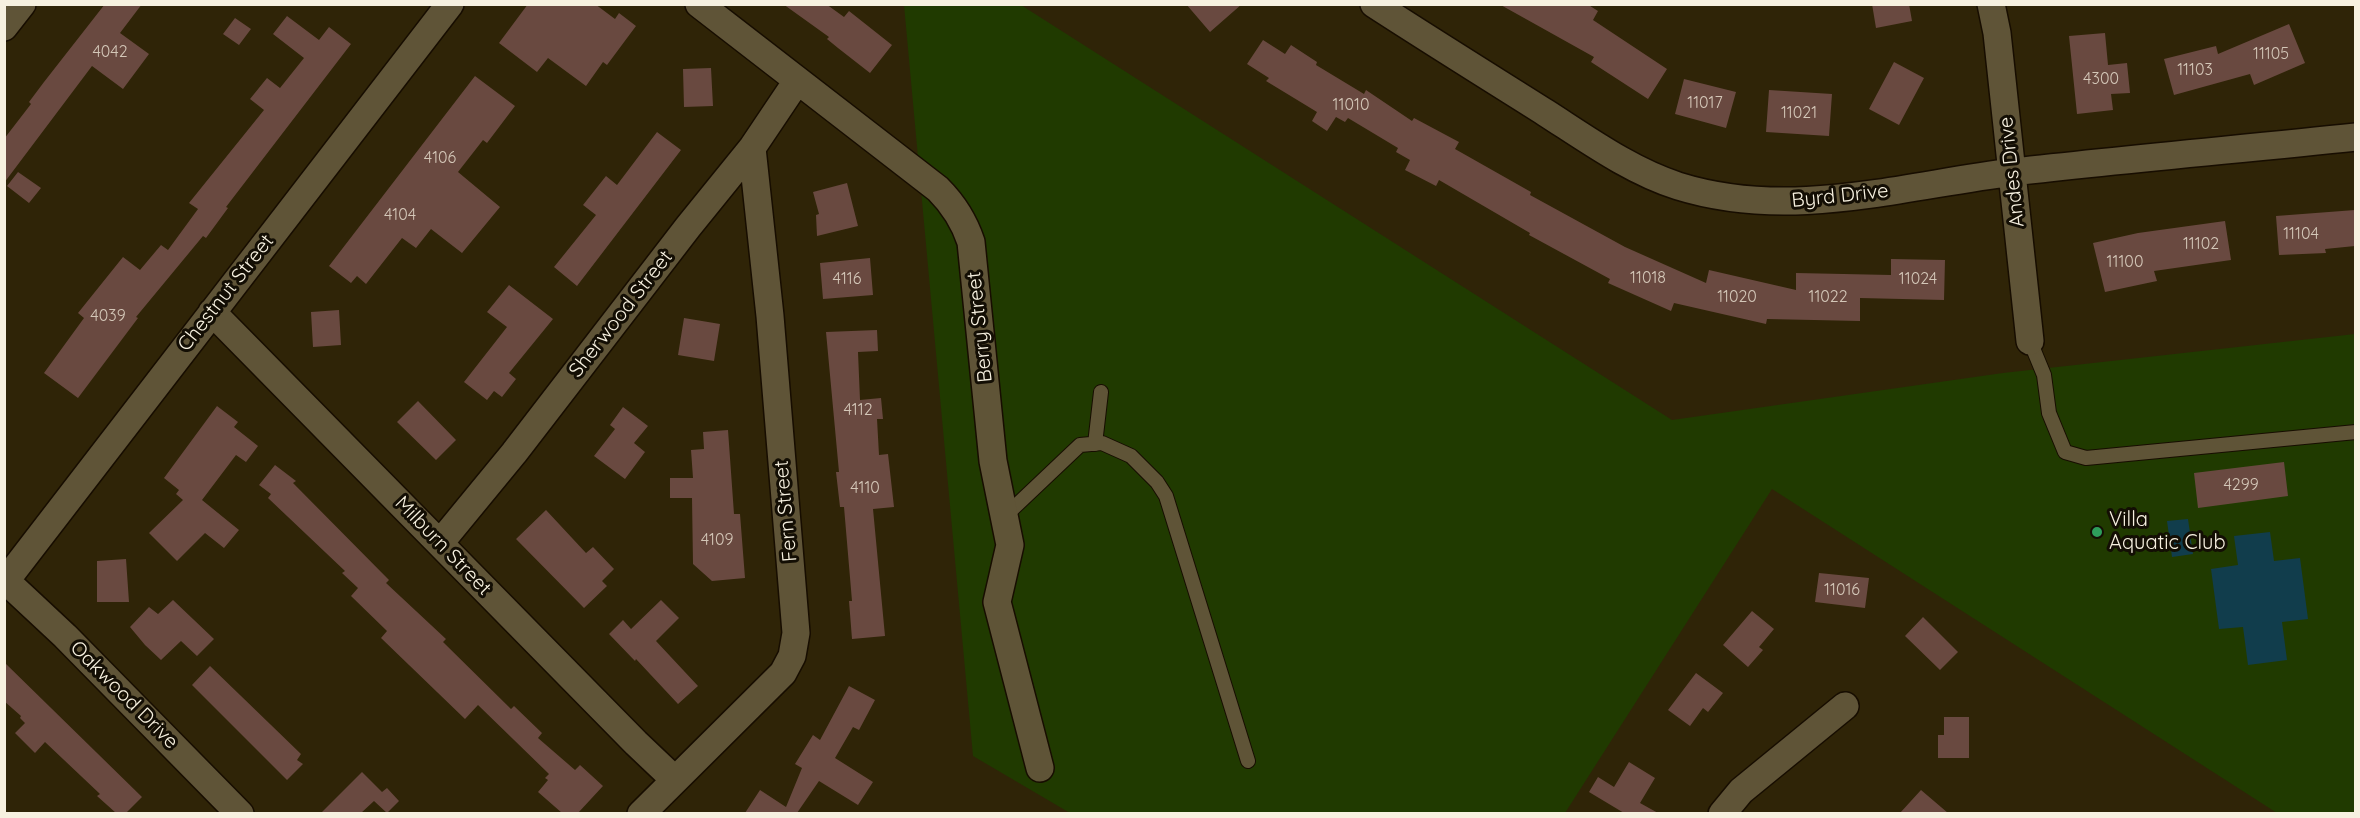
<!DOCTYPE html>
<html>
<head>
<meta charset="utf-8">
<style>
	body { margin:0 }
	#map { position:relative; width:2360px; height:818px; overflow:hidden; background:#2f2407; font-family:Quicksand,sans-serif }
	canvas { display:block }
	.frame { position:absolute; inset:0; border:6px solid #f7f1e0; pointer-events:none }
</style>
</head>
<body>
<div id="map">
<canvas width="2360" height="818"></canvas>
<div class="frame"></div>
</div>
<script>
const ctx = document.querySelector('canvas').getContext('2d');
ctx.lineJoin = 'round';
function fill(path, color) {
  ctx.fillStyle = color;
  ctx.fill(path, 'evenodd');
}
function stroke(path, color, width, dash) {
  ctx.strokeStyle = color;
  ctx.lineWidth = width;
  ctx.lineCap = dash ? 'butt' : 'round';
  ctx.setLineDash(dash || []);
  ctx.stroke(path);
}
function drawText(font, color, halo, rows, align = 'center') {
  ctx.font = font + ' Quicksand,sans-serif';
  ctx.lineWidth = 6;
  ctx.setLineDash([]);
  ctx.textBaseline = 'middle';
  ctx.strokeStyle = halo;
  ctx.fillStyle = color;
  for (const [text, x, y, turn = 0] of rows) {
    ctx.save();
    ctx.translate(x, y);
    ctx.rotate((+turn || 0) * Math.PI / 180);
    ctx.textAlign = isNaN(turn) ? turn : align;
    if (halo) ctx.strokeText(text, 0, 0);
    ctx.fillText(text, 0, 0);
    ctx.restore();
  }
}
const green = new Path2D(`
	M 904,5 L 1021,5 L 1672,420 L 2003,373 L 2355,334 L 2355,813 L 2277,813 L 1772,489 L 1565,813 L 1070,813 L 973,756 Z`);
const water = new Path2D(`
	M 2188,519 L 2193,554 L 2172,557 L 2167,521 Z
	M 2270,532 L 2274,561 L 2300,558 L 2308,619 L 2282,622 L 2287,660 L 2248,665 L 2243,627 L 2219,629 L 2211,569 L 2238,565 L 2234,536 Z`);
const building = new Path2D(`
	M 105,4 L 142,4 L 120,33 L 149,54 L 123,89 L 92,66 L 4,183 L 4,139 L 31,104 L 29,102 L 44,82 Z
	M 528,4 L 595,4 L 615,19 L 619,13 L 636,26 L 607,65 L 603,62 L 586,86 L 548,58 L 537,72 L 499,43 Z
	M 783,4 L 826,4 L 844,17 L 849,11 L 892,45 L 870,73 L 838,48 L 827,39 L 829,37 Z
	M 1186,4 L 1242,4 L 1210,32 Z
	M 1499,4 L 1587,4 L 1598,11 L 1593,20 L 1667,69 L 1648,99 L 1591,62 L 1594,57 Z
	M 1872,4 L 1909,4 L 1912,21 L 1876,28 Z
	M 287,16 L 319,40 L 329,27 L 351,44 L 226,207 L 228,208 L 206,238 L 203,236 L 136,317 L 138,318 L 78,398 L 44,373 L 84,318 L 78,313 L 123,257 L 140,270 L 161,245 L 168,250 L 198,209 L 189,203 L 264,110 L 250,99 L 267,78 L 280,88 L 304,58 L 273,34 Z
	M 235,18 L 251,29 L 239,45 L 223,34 Z
	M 2289,24 L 2305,63 L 2254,85 L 2250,74 L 2174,95 L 2164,59 L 2216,46 L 2218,54 Z
	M 2105,33 L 2108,65 L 2127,63 L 2130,93 L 2111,94 L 2113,110 L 2077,114 L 2069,36 Z
	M 1263,40 L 1285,54 L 1291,45 L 1317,62 L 1316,65 L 1364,94 L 1366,90 L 1412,121 L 1414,118 L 1459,142 L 1455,149 L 1531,192 L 1530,195 L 1625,247 L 1706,283 L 1709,270 L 1796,290 L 1796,273 L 1891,275 L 1891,259 L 1945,260 L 1944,300 L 1860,298 L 1860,321 L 1767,319 L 1766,324 L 1674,303 L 1671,311 L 1608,283 L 1610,279 L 1529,235 L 1530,233 L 1439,180 L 1436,186 L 1405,170 L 1410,160 L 1396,152 L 1398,148 L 1348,118 L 1345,122 L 1336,117 L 1327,131 L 1312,121 L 1317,112 L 1266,81 L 1269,78 L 1247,64 Z
	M 1894,62 L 1924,78 L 1899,125 L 1869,109 Z
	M 711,68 L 713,106 L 684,107 L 683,69 Z
	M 475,76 L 515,106 L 487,143 L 483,140 L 458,172 L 500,207 L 462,253 L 431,229 L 416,248 L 402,238 L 366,284 L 357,276 L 351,283 L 329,266 Z
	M 1684,79 L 1736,92 L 1726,128 L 1675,114 Z
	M 1769,90 L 1832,94 L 1829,136 L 1766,132 Z
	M 657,132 L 681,150 L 577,286 L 554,267 L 596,215 L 583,205 L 606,176 L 617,185 Z
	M 18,172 L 41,188 L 29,203 L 7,186 Z
	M 847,183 L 858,226 L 817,236 L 816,215 L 819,214 L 813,192 Z
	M 2355,210 L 2355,246 L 2325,249 L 2326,253 L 2279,255 L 2276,216 Z
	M 2225,221 L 2231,260 L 2154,271 L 2157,281 L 2105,292 L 2093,243 L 2138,233 Z
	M 870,258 L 873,295 L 823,299 L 820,263 Z
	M 509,285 L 553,319 L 509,373 L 516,379 L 502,397 L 494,391 L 487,400 L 464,382 L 507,327 L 487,312 Z
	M 339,310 L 341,345 L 313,347 L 311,312 Z
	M 684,318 L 720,324 L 714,361 L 678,355 Z
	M 877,330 L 878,351 L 858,352 L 860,400 L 881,398 L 883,419 L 877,419 L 879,455 L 888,454 L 894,507 L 873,509 L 885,636 L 852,639 L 849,601 L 852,601 L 844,507 L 840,507 L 836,472 L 839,472 L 826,332 Z
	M 418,401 L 456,440 L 436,460 L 397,422 Z
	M 217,406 L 238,422 L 234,427 L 258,446 L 246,462 L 236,455 L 202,500 L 239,530 L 224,548 L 205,533 L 177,561 L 149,533 L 183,500 L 176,494 L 179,490 L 164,478 Z
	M 623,407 L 648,426 L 634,443 L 645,452 L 625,479 L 594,456 L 615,429 L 610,425 Z
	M 728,430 L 734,514 L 740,514 L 745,578 L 712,581 L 693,564 L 692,498 L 670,498 L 670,478 L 693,478 L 691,450 L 704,449 L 703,432 Z
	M 2284,462 L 2288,496 L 2198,508 L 2194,473 Z
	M 275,465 L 296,481 L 293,483 L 389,580 L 386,583 L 446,639 L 443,642 L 511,709 L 514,706 L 542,733 L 538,738 L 575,770 L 580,765 L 603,786 L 578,813 L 562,813 L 538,792 L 548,780 L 545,778 L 549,774 L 478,705 L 465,719 L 381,638 L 387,631 L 351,596 L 358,588 L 342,573 L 345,571 L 268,498 L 271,494 L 259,485 Z
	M 546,510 L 586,553 L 593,547 L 614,569 L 602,581 L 607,586 L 584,608 L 516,539 Z
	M 126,559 L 129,602 L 97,602 L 97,561 Z
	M 1819,573 L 1869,578 L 1865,608 L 1815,602 Z
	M 173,600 L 214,639 L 197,656 L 181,641 L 161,660 L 145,645 L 130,627 L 149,607 L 158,614 Z
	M 661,600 L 679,618 L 656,641 L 698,686 L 678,704 L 636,659 L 635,661 L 609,634 L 623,620 L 631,629 Z
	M 1752,611 L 1774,629 L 1759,647 L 1763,650 L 1748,667 L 1723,645 Z
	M 1923,617 L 1958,652 L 1940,670 L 1905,636 Z
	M 4,662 L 142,797 L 126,813 L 116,813 L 97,796 L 100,794 L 45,742 L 35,753 L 15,733 L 25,723 L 20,718 L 21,716 L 4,701 Z
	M 210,666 L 301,754 L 297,760 L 303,764 L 287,780 L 192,685 Z
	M 1696,673 L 1723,693 L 1708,712 L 1703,708 L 1690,726 L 1668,710 Z
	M 849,686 L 875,700 L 859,730 L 853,727 L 835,758 L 873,782 L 858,805 L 819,781 L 797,813 L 745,813 L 760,790 L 786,807 L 802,768 L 795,764 L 813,735 L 820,740 Z
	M 1944,717 L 1969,717 L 1969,758 L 1938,758 L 1938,735 L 1944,735 Z
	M 1629,762 L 1655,778 L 1640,803 L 1658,813 L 1624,813 L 1589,792 L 1598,777 L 1614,787 Z
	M 362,772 L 382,792 L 387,788 L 399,801 L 387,813 L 374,801 L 361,813 L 321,813 Z
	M 1921,790 L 1948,813 L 1900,813 Z`);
const lane = new Path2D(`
	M 2030,341 L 2044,375 L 2049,413 L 2065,452 L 2086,458 L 2356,432
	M 1095,444 L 1101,392
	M 1004,517 L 1080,445 L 1102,443 L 1131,456 L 1157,482 L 1166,496 L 1248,761`);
const street = new Path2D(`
	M 699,4 L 938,189 C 954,205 964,221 971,242 L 993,461 L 1010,545 L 997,602 L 1040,768
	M 1374,4 C 1431,41 1489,77 1546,113 C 1588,140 1631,171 1678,186 C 1790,221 1901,186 2013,172 C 2127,159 2241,149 2356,137
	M 1991,4 L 1997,33 L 2030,341
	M 4,27 L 22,4
	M 212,312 L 636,743 L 675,780
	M 440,543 L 514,453 L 688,227 L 752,148 L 797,81
	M 4,579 L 65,636 L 240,814
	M 4,583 L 450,4
	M 641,814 L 783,673 L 792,656 L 796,633 L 770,316 L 752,148
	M 1722,814 L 1741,791 L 1845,706`);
const markers = [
	[2097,532,6,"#2e9e5b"]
];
const numberNames = [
	["4042",110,52],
	["11105",2271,54],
	["11103",2195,70],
	["4300",2101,79],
	["11017",1705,103],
	["11010",1351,105],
	["11021",1799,113],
	["4106",440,158],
	["4104",400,215],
	["11104",2301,234],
	["11102",2201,244],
	["11100",2125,262],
	["11018",1648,278],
	["4116",847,279],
	["11024",1918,279],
	["11020",1737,297],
	["11022",1828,297],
	["4039",108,316],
	["4112",858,410],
	["4299",2241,485],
	["4110",865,488],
	["4109",717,540],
	["11016",1842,590]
];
const streetNames = [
	["Andes Drive",2012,172,-96],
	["Byrd Drive",1840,196,-6],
	["Chestnut Street",226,293,-52],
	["Sherwood Street",621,314,-52],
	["Berry Street",980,327,-96],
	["Fern Street",786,511,-95],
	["Milburn Street",443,546,46],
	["Oakwood Drive",124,695,45]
];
const poiNames = [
	["Villa",2109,520],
	["Aquatic Club",2109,543]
];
fill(green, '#203a00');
fill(water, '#113d4c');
fill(building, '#694940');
stroke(lane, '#170d00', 16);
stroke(street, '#170d00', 30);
stroke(lane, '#5f5437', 14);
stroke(street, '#5f5437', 27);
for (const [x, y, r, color] of markers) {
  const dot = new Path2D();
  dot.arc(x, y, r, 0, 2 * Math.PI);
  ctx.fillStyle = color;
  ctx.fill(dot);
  stroke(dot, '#130e04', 2);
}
drawText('16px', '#d4c7b8', null, numberNames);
drawText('20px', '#f7f1e0', '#130e04', streetNames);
drawText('20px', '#f7f1e0', '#130e04', poiNames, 'left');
</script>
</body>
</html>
